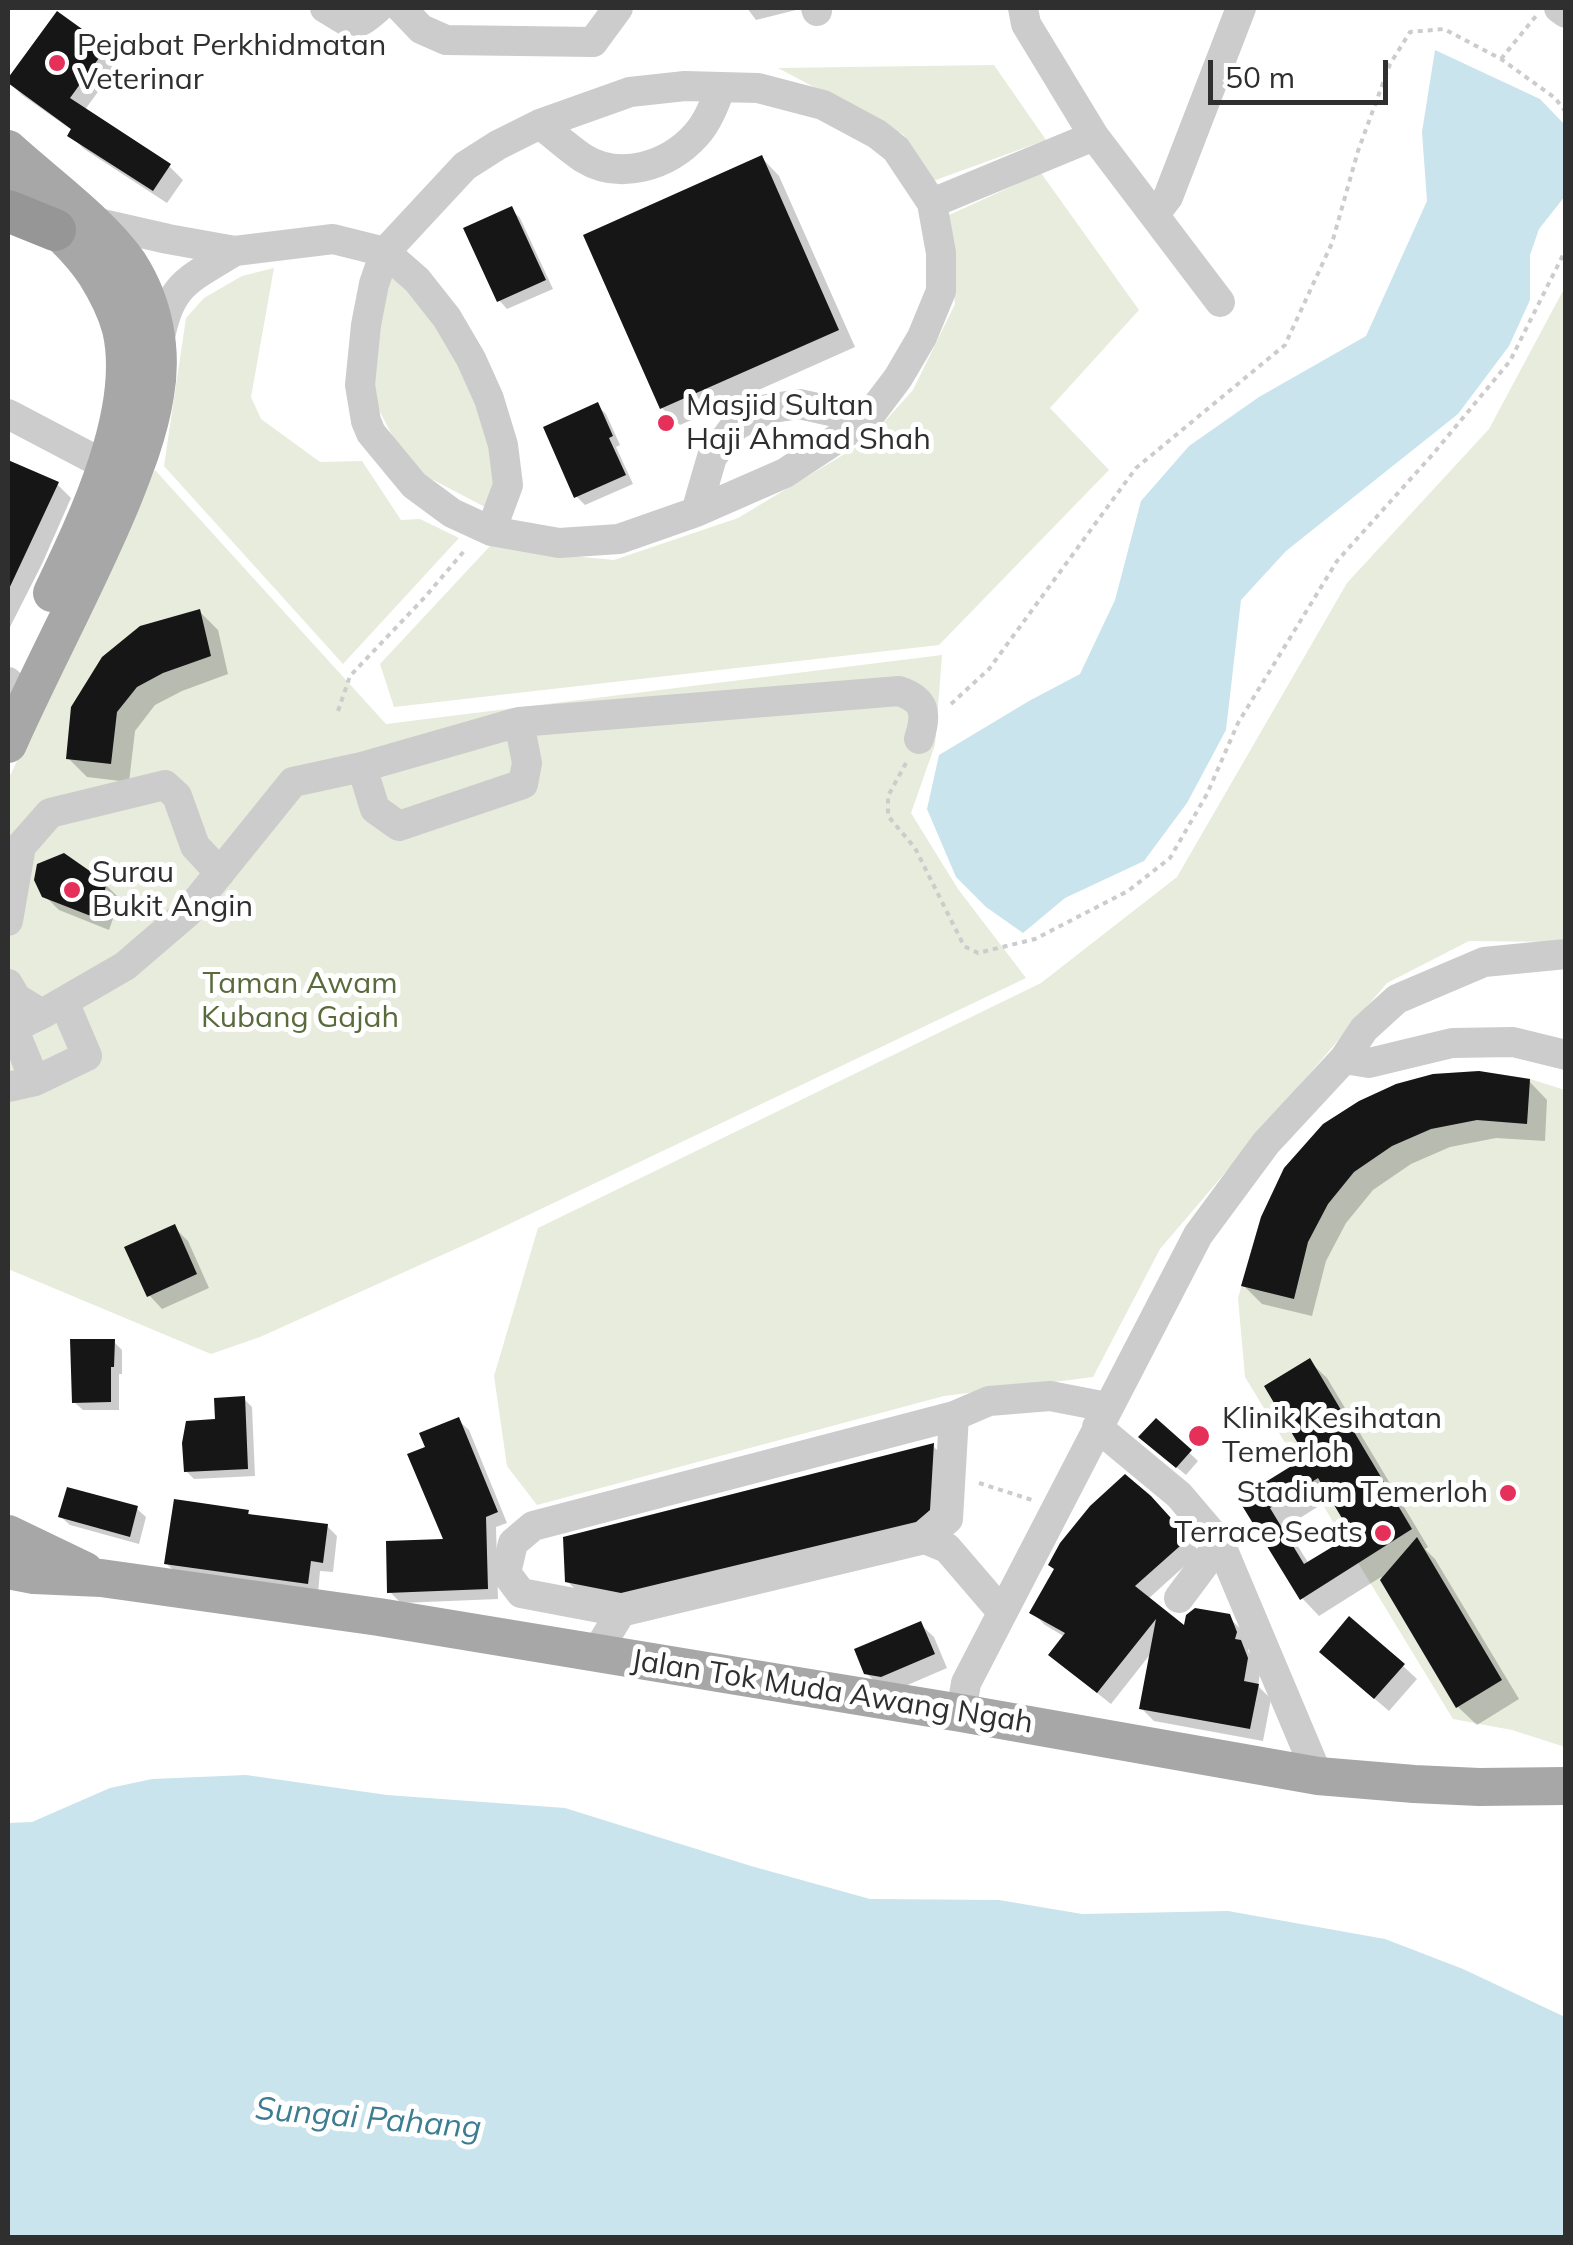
<!DOCTYPE html>
<html>
<head>
<meta charset="utf-8">
<style>
	body { margin:0 }
	#map { position:relative; width:1573px; height:2245px; overflow:hidden; background:#fff; font-family:Mulish,sans-serif }
	canvas { display:block }
	.frame { position:absolute; inset:0; border:10px solid #2f2f2f; pointer-events:none }
	.scale { position:absolute; left:1208px; top:60px; width:180px; height:45px; box-sizing:border-box; border:5px solid #2f2f2f; border-top:0; padding-left:12px; font-size:30px; line-height:35px; white-space:nowrap; color:#2f2f2f; -webkit-text-stroke:8px #fff; paint-order:stroke }
</style>
</head>
<body>
<div id="map">
<canvas width="1573" height="2245"></canvas>
<div class="frame"></div>
<div class="scale">50 m</div>
</div>
<script>
const ctx = document.querySelector('canvas').getContext('2d');
ctx.lineJoin = 'round';
function fill(path, color) {
  ctx.fillStyle = color;
  ctx.fill(path, 'evenodd');
}
function stroke(path, color, width, dash) {
  ctx.strokeStyle = color;
  ctx.lineWidth = width;
  ctx.lineCap = dash ? 'butt' : 'round';
  ctx.setLineDash(dash || []);
  ctx.stroke(path);
}
function drawText(font, color, halo, rows, align = 'center') {
  ctx.font = font + ' Mulish,sans-serif';
  ctx.lineWidth = 10;
  ctx.setLineDash([]);
  ctx.textBaseline = 'middle';
  ctx.strokeStyle = halo;
  ctx.fillStyle = color;
  for (const [text, x, y, turn = 0] of rows) {
    ctx.save();
    ctx.translate(x, y);
    ctx.rotate((+turn || 0) * Math.PI / 180);
    ctx.textAlign = isNaN(turn) ? turn : align;
    if (halo) ctx.strokeText(text, 0, 0);
    ctx.fillText(text, 0, 0);
    ctx.restore();
  }
}
const green = new Path2D(`
	M 994,65 L 1046,140 L 933,181 L 904,135 L 778,68 Z
	M 1041,173 L 1139,310 L 1050,408 L 1109,470 L 939,645 L 394,707 L 380,664 L 491,545 L 540,553 L 614,560 L 738,518 L 868,440 L 913,390 L 955,304 L 947,216 Z
	M 386,264 L 414,289 L 462,363 L 493,442 L 498,486 L 485,507 L 420,473 L 393,437 L 374,400 L 371,368 Z
	M 274,268 L 251,397 L 261,419 L 320,462 L 362,461 L 401,520 L 420,519 L 459,538 L 343,664 L 164,466 L 186,318 L 204,298 L 242,276 Z
	M 1565,287 L 1565,942 L 1469,941 L 1387,983 L 1160,1249 L 1093,1377 L 944,1396 L 537,1505 L 507,1466 L 494,1376 L 538,1228 L 1041,983 L 1177,877 L 1347,583 L 1489,429 Z
	M 155,470 L 386,724 L 942,655 L 935,745 L 911,813 L 958,889 L 1026,978 L 482,1237 L 260,1337 L 211,1354 L 8,1269 L 8,780 Z
	M 1479,1071 L 1530,1079 L 1565,1090 L 1565,1747 L 1512,1730 L 1453,1719 L 1245,1377 L 1238,1298 L 1261,1217 L 1284,1169 L 1323,1124 L 1396,1084 L 1433,1074 Z`);
const water = new Path2D(`
	M 1435,50 L 1540,99 L 1565,125 L 1565,196 L 1539,229 L 1530,255 L 1530,300 L 1509,346 L 1458,414 L 1286,551 L 1241,600 L 1226,730 L 1187,803 L 1144,861 L 1065,898 L 1023,933 L 986,907 L 956,877 L 927,809 L 939,755 L 1029,701 L 1080,674 L 1115,600 L 1141,501 L 1189,446 L 1259,397 L 1366,336 L 1427,201 L 1422,132 Z
	M 246,1775 L 387,1795 L 565,1808 L 751,1866 L 870,1899 L 999,1900 L 1082,1914 L 1228,1911 L 1385,1939 L 1463,1969 L 1565,2017 L 1565,2237 L 8,2237 L 8,1823 L 32,1822 L 110,1788 L 152,1779 Z`);
const shadow = new Path2D(`
	M 747,8 L 804,8 L 756,20 Z
	M 105,49 L 119,63 L 84,111 L 169,166 L 183,180 L 167,203 L 84,149 L 70,135 L 73,131 L 22,95 L 8,81 Z
	M 762,158 L 779,176 L 855,347 L 680,425 L 662,408 Z
	M 511,209 L 520,218 L 553,289 L 507,309 L 499,300 Z
	M 597,405 L 606,414 L 620,445 L 616,447 L 633,484 L 585,505 L 576,496 Z
	M 8,463 L 57,484 L 71,498 L 42,564 L 8,631 Z
	M 200,612 L 218,630 L 228,674 L 182,691 L 155,705 L 135,731 L 129,782 L 87,777 L 68,758 Z
	M 106,885 L 120,899 L 109,930 L 59,910 L 44,895 Z
	M 1479,1074 L 1529,1081 L 1547,1100 L 1545,1141 L 1496,1138 L 1450,1147 L 1411,1164 L 1373,1190 L 1346,1223 L 1326,1261 L 1312,1316 L 1262,1304 L 1244,1286 L 1263,1218 Z
	M 174,1227 L 188,1241 L 209,1288 L 162,1309 L 149,1295 Z
	M 114,1342 L 122,1350 L 122,1374 L 119,1374 L 119,1410 L 83,1410 L 74,1402 Z
	M 1309,1361 L 1327,1378 L 1428,1547 L 1425,1549 L 1435,1559 L 1519,1699 L 1477,1725 L 1458,1707 L 1381,1577 L 1319,1616 L 1302,1598 L 1241,1500 L 1309,1457 ZM 1333,1497 L 1356,1535 L 1309,1564 L 1286,1527 Z
	M 244,1399 L 252,1407 L 255,1476 L 194,1479 L 186,1471 L 218,1422 Z
	M 458,1420 L 469,1430 L 507,1523 L 496,1527 L 498,1599 L 401,1603 L 390,1592 L 447,1541 L 428,1448 Z
	M 1156,1421 L 1198,1461 L 1186,1475 L 1150,1445 Z
	M 933,1446 L 946,1459 L 930,1535 L 636,1606 L 581,1595 L 567,1581 Z
	M 137,1509 L 146,1517 L 139,1544 L 70,1525 L 61,1517 Z
	M 248,1512 L 254,1518 L 327,1526 L 337,1536 L 333,1572 L 320,1571 L 318,1593 L 177,1574 L 166,1563 Z
	M 1163,1512 L 1200,1552 L 1148,1599 L 1186,1630 L 1228,1617 L 1242,1630 L 1249,1646 L 1248,1651 L 1253,1656 L 1260,1673 L 1258,1686 L 1271,1699 L 1263,1741 L 1154,1721 L 1141,1708 L 1152,1652 L 1111,1704 L 1064,1667 L 1065,1637 L 1045,1625 L 1032,1612 Z
	M 920,1624 L 934,1637 L 947,1668 L 896,1690 L 881,1687 L 866,1673 Z
	M 1335,1665 L 1403,1666 L 1417,1679 L 1389,1711 Z`);
const building = new Path2D(`
	M 57,11 L 107,47 L 70,98 L 171,164 L 153,191 L 67,136 L 71,129 L 8,83 L 8,78 Z
	M 762,155 L 839,330 L 660,409 L 583,235 Z
	M 512,206 L 546,280 L 497,302 L 463,228 Z
	M 598,402 L 613,436 L 609,438 L 626,475 L 574,498 L 543,427 Z
	M 8,460 L 59,482 L 8,591 Z
	M 200,609 L 211,656 L 163,673 L 137,687 L 117,712 L 111,764 L 66,759 L 71,707 L 102,657 L 140,626 Z
	M 64,853 L 107,883 L 96,918 L 42,897 L 34,880 L 37,864 Z
	M 1479,1071 L 1530,1079 L 1527,1124 L 1477,1120 L 1431,1129 L 1392,1146 L 1354,1172 L 1328,1204 L 1308,1242 L 1294,1299 L 1241,1286 L 1261,1217 L 1284,1168 L 1323,1124 L 1359,1101 L 1396,1084 L 1433,1074 Z
	M 175,1224 L 197,1274 L 147,1297 L 124,1247 Z
	M 70,1339 L 115,1339 L 114,1367 L 111,1367 L 111,1402 L 72,1403 Z
	M 1310,1358 L 1412,1529 L 1300,1600 L 1238,1499 L 1306,1457 L 1264,1386 ZM 1318,1478 L 1352,1535 L 1304,1564 L 1270,1508 Z
	M 245,1396 L 248,1469 L 184,1472 L 182,1443 L 186,1421 L 215,1419 L 214,1398 Z
	M 459,1417 L 498,1512 L 486,1517 L 488,1589 L 387,1593 L 386,1541 L 443,1539 L 407,1454 L 425,1447 L 419,1433 Z
	M 1156,1418 L 1192,1450 L 1176,1468 L 1138,1437 Z
	M 934,1443 L 930,1510 L 916,1522 L 621,1593 L 565,1582 L 563,1537 Z
	M 1125,1474 L 1151,1496 L 1189,1538 L 1135,1586 L 1184,1625 L 1186,1615 L 1195,1608 L 1230,1614 L 1237,1632 L 1235,1639 L 1241,1640 L 1248,1658 L 1244,1681 L 1259,1684 L 1250,1729 L 1139,1709 L 1156,1619 L 1097,1693 L 1048,1655 L 1065,1633 L 1029,1613 L 1054,1569 L 1048,1565 L 1060,1543 L 1090,1506 Z
	M 67,1487 L 138,1506 L 130,1537 L 58,1517 Z
	M 174,1499 L 249,1510 L 248,1514 L 328,1524 L 323,1563 L 311,1561 L 308,1584 L 164,1564 Z
	M 1417,1537 L 1502,1680 L 1456,1708 L 1380,1580 Z
	M 1349,1616 L 1405,1664 L 1374,1699 L 1319,1652 Z
	M 921,1621 L 935,1654 L 881,1677 L 864,1674 L 854,1649 Z`);
const path = new Path2D(`
	M 1501,59 L 1536,16
	M 951,704 L 989,669 L 1136,468 L 1285,345 L 1332,243 L 1358,151 L 1390,64 L 1410,32 L 1444,29 L 1501,59 L 1555,98 L 1566,112
	M 338,711 L 350,676 L 425,597 L 465,550
	M 906,763 L 888,796 L 888,816 L 915,848 L 964,946 L 978,953 L 1035,939 L 1128,891 L 1170,858 L 1207,794 L 1238,723 L 1337,561 L 1433,454 L 1510,361 L 1566,249
	M 979,1483 L 1032,1500`);
const minor = new Path2D(`
	M 325,8 C 353,24 352,31 378,8
	M 401,8 L 421,29 L 446,40 L 593,42 L 618,8
	M 816,8 L 817,11
	M 1023,8 L 1026,24 L 1094,136 L 1220,302
	M 1559,8 L 1566,13
	M 685,86 L 758,88 L 823,105 L 877,134 L 896,149 L 932,203 L 941,253 L 941,291 L 922,337 L 898,378 L 867,419 L 785,473 L 696,512 L 619,539 L 559,543 L 491,531 L 452,513 L 414,485 L 371,433 L 366,421 L 360,385 L 366,325 L 374,284 L 385,252 L 465,166 L 498,145 L 540,124 L 630,92 Z
	M 540,124 C 554,135 568,148 583,158 C 620,181 668,166 696,135 C 708,122 715,103 721,87
	M 932,203 L 1094,136
	M 1154,215 L 1168,197 L 1241,8
	M 89,221 L 168,239 L 235,251 L 333,239 L 385,252 L 417,280 L 447,318 L 471,359 L 489,399 L 503,445 L 508,485 L 491,531
	M 159,343 C 169,284 188,280 235,251
	M 8,414 L 107,466
	M 696,512 L 712,457 L 735,426 L 767,409 L 799,404 L 867,419
	M 8,682 L 9,683
	M 362,767 L 375,809 L 399,826 L 523,784 L 527,763 L 519,722
	M 8,921 L 21,846 L 50,813 L 165,785 L 177,796 L 195,846 L 220,873
	M 8,984 L 16,998 L 42,1014
	M 8,1027 L 13,1028 L 42,1014 L 125,966 L 188,912 L 293,782 L 362,767 L 519,722 L 899,691 C 926,700 927,714 919,739
	M 13,1028 L 35,1081
	M 1344,1059 L 1369,1063 L 1452,1043 L 1513,1042 L 1566,1055
	M 8,1087 L 35,1081 L 87,1056 L 64,1002
	M 954,1416 L 989,1401 L 1050,1396 L 1107,1407
	M 1097,1427 L 1179,1495 L 1220,1543 L 1318,1776
	M 925,1539 L 947,1548 L 1002,1612
	M 1179,1598 L 1220,1543
	M 596,1653 L 621,1612 L 925,1539 L 948,1519 L 954,1416 L 533,1526 L 513,1543 L 506,1573 L 521,1593 L 621,1612
	M 961,1713 L 966,1683 L 1198,1235 L 1266,1143 L 1344,1059 L 1364,1029 L 1397,999 L 1484,962 L 1566,954`);
const major = new Path2D(`
	M 8,149 C 44,182 102,224 129,264 C 154,303 163,350 155,395 C 149,433 135,468 121,503 C 87,585 44,663 8,744
	M 8,186 C 37,213 72,239 95,273 C 105,289 116,310 121,329 C 140,410 87,520 52,593
	M 8,1534 L 85,1571
	M 8,1570 L 34,1575 L 101,1578 L 379,1617 L 961,1713 L 1318,1776 L 1414,1784 L 1479,1787 L 1566,1786`);
const highway = new Path2D(`
	M 8,211 L 55,230`);
const markers = [
	[57,63,10,"#e5315a"],
	[666,423,10,"#e5315a"],
	[72,890,10,"#e5315a"],
	[1199,1436,12,"#e5315a"],
	[1508,1493,10,"#e5315a"],
	[1383,1533,10,"#e5315a"]
];
const poiNames = [
	["Pejabat Perkhidmatan",77,46],
	["Veterinar",77,80],
	["Masjid Sultan",686,406],
	["Haji Ahmad Shah",686,440],
	["Surau",92,873],
	["Bukit Angin",92,907],
	["Klinik Kesihatan",1222,1419],
	["Temerloh",1222,1453],
	["Stadium Temerloh",1488,1493,"right"],
	["Terrace Seats",1363,1533,"right"]
];
const parkNames = [
	["Taman Awam",300,984],
	["Kubang Gajah",300,1018]
];
const streetNames = [
	["Jalan Tok Muda Awang Ngah",832,1692,9]
];
const waterNames = [
	["Sungai Pahang",368,2119,5]
];
fill(green, '#e7ecdc');
fill(water, '#c9e4ec');
fill(shadow, '#0003');
fill(building, '#161616');
stroke(path, '#ccc', 4, [5, 5]);
stroke(minor, '#ccc', 30);
stroke(major, '#a7a7a7', 38);
stroke(highway, '#969696', 42);
for (const [x, y, r, color] of markers) {
  const dot = new Path2D();
  dot.arc(x, y, r, 0, 2 * Math.PI);
  ctx.fillStyle = color;
  ctx.fill(dot);
  stroke(dot, '#fff', 4);
}
drawText('30px', '#2f2f2f', '#fff', poiNames, 'left');
drawText('30px', '#596b3c', '#fff', parkNames);
drawText('30px', '#2f2f2f', '#fff', streetNames);
drawText('italic 32px', '#3c7d91', '#fff', waterNames);
</script>
</body>
</html>
